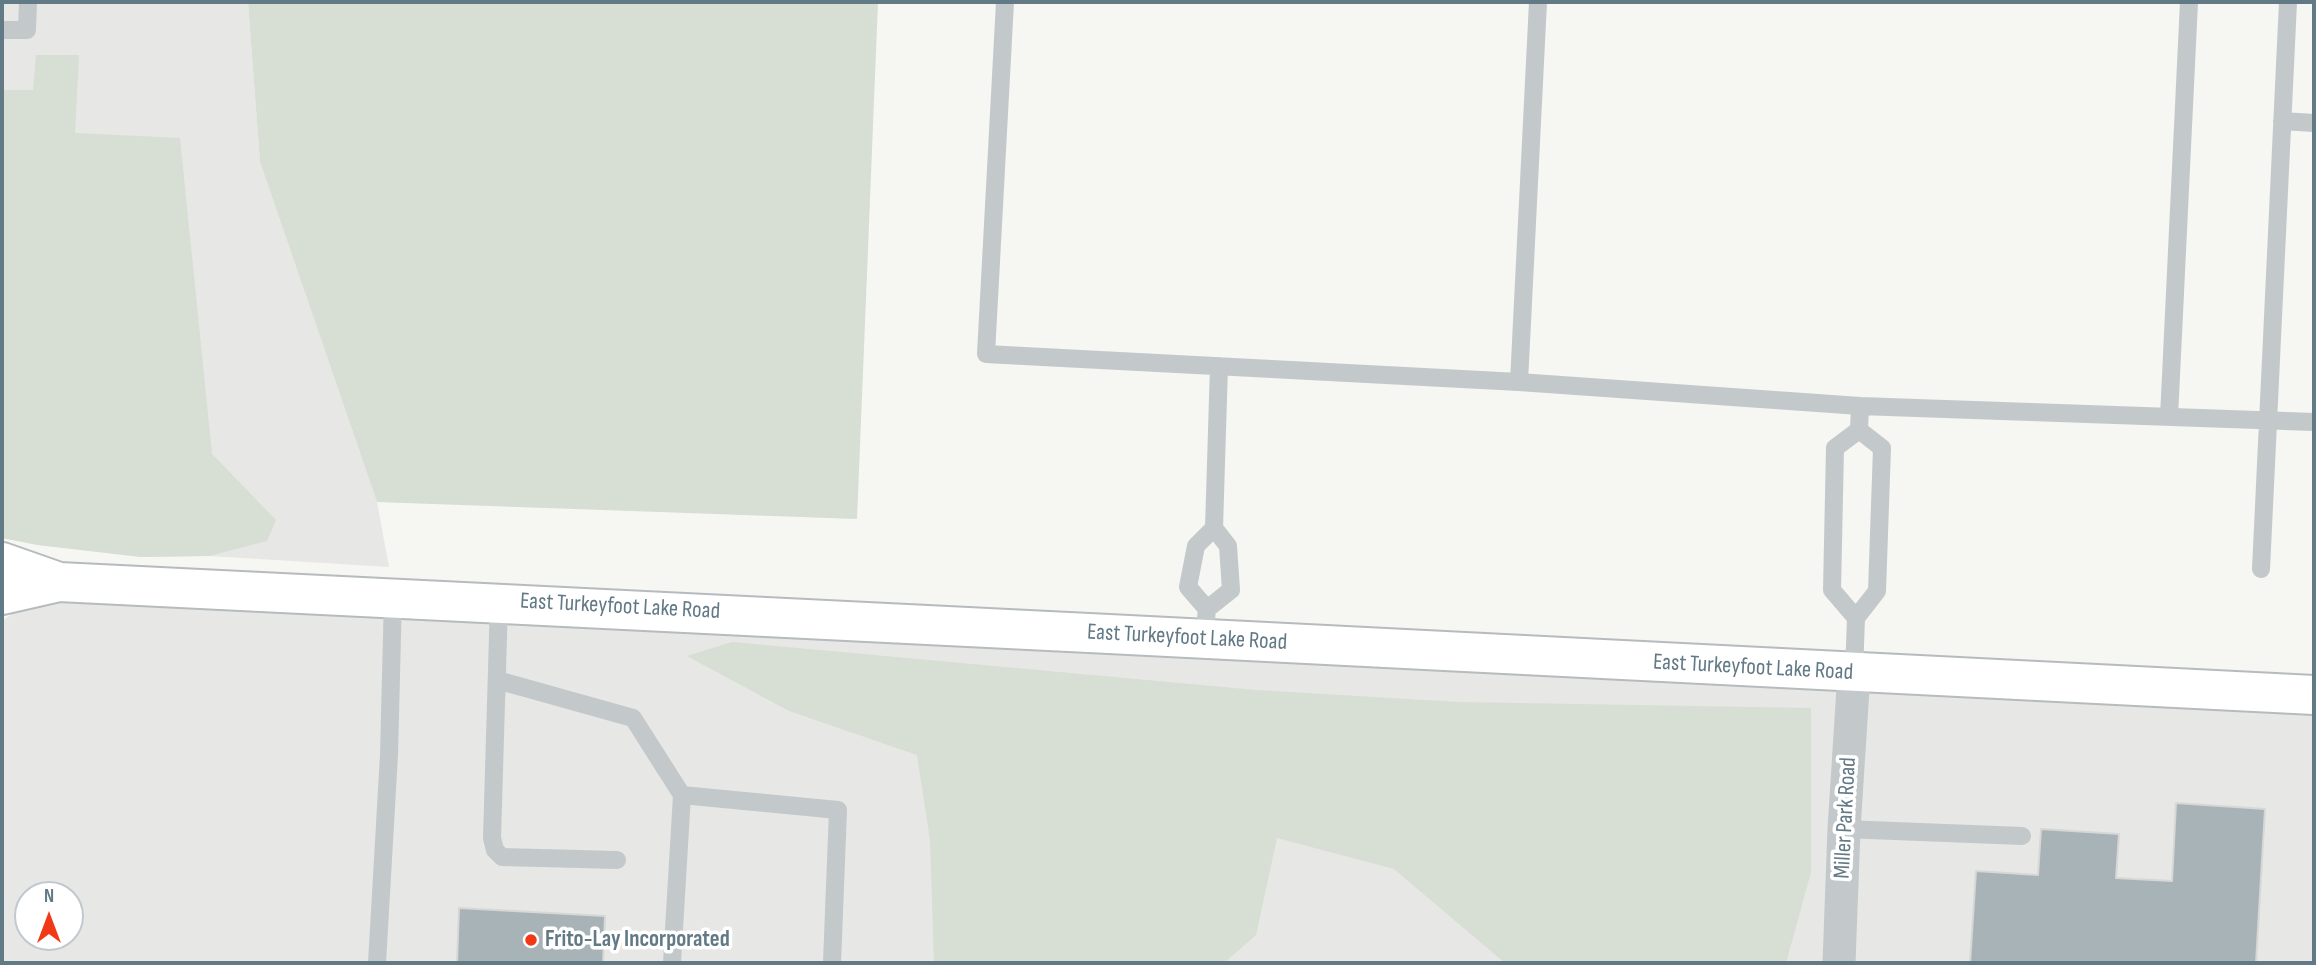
<!DOCTYPE html>
<html>
<head>
<meta charset="utf-8">
<style>
	body { margin:0 }
	#map { position:relative; width:2316px; height:965px; overflow:hidden; background:#f6f6f2; font-family:"Sofia Sans Condensed",sans-serif }
	canvas { display:block }
	.frame { position:absolute; inset:0; border:4px solid #627986; pointer-events:none }
	.north { position:absolute; left:14px; top:881px; width:70px; height:70px; box-sizing:border-box; background:#fff; border:2px solid #c0c9cf; border-radius:50%; rotate:0deg; font-size:19px; font-weight:700; line-height:28px; text-align:center; color:#627986 }
	.north::after { content:''; display:block; margin:auto; width:24px; height:32px; background:#f13917; clip-path:polygon(50% 0,100% 100%,50% 72%,0 100%) }
</style>
</head>
<body>
<div id="map">
<canvas width="2316" height="965"></canvas>
<div class="frame"></div>
<div class="north">N</div>
</div>
<script>
const ctx = document.querySelector('canvas').getContext('2d');
ctx.lineJoin = 'round';
function fill(path, color) {
  ctx.fillStyle = color;
  ctx.fill(path, 'evenodd');
}
function stroke(path, color, width, dash) {
  ctx.strokeStyle = color;
  ctx.lineWidth = width;
  ctx.lineCap = dash ? 'butt' : 'round';
  ctx.setLineDash(dash || []);
  ctx.stroke(path);
}
function drawText(font, color, halo, rows, align = 'center') {
  ctx.font = font + ' "Sofia Sans Condensed",sans-serif';
  ctx.lineWidth = 7;
  ctx.setLineDash([]);
  ctx.textBaseline = 'middle';
  ctx.strokeStyle = halo;
  ctx.fillStyle = color;
  for (const [text, x, y, turn = 0] of rows) {
    ctx.save();
    ctx.translate(x, y);
    ctx.rotate((+turn || 0) * Math.PI / 180);
    ctx.textAlign = isNaN(turn) ? turn : align;
    if (halo) ctx.strokeText(text, 0, 0);
    ctx.fillText(text, 0, 0);
    ctx.restore();
  }
}
const built = new Path2D(`
	M 2,2 L 248,2 L 260,162 L 377,502 L 389,567 L 209,556 L 141,557 L 38,545 L 2,538 Z
	M 59,582 L 2314,695 L 2314,963 L 2,963 L 2,621 ZM 28,895 L 70,895 L 70,937 L 28,937 Z`);
const green = new Path2D(`
	M 248,2 L 878,2 L 857,519 L 377,502 L 260,162 Z
	M 36,55 L 79,55 L 75,133 L 180,138 L 212,454 L 276,520 L 267,541 L 209,556 L 141,557 L 38,545 L 2,538 L 2,90 L 33,90 Z
	M 732,642 L 1256,690 L 1458,702 L 1811,708 L 1811,872 L 1786,963 L 1505,963 L 1394,869 L 1277,838 L 1256,935 L 1224,963 L 934,963 L 930,840 L 917,755 L 789,711 L 687,656 Z`);
const building = new Path2D(`
	M 2176,803 L 2265,809 L 2256,963 L 1970,963 L 1976,871 L 2038,875 L 2041,829 L 2119,834 L 2116,878 L 2172,881 Z
	M 459,908 L 605,916 L 603,963 L 457,963 Z`);
const lane = new Path2D(`
	M 1005,2 L 986,354 L 1519,382 L 1860,406 L 1859,430
	M 2,30 L 27,30 L 28,2
	M 2282,121 L 2314,123
	M 1519,382 L 1538,2
	M 1860,406 L 2314,422
	M 2169,417 L 2189,2
	M 2261,569 L 2288,2
	M 499,602 L 492,838 L 495,850 L 502,857 L 617,860
	M 1207,609 L 1188,587 L 1196,546 L 1214,528
	M 1856,618 L 1832,590 L 1835,448 L 1859,430
	M 1204,639 L 1207,609 L 1231,590 L 1228,546 L 1214,528 L 1219,366
	M 1854,673 L 1856,618 L 1877,591 L 1882,448 L 1859,430
	M 497,680 L 633,718 L 682,795 L 838,810 L 832,963
	M 1844,829 L 2022,836
	M 377,963 L 389,755 L 393,596
	M 672,963 L 682,795`);
const street = new Path2D(`
	M 1839,963 L 1844,829 L 1854,673`);
const primary = new Path2D(`
	M 2,562 L 59,582
	M 2,595 L 59,582 C 811,615 1562,661 2314,695`);
const markers = [
	[531,940,7,"#f13917"]
];
const streetNames = [
	["East Turkeyfoot Lake Road",620,607,3],
	["East Turkeyfoot Lake Road",1187,638,3],
	["East Turkeyfoot Lake Road",1753,668,3],
	["Miller Park Road",1846,818,-87]
];
const poiNames = [
	["Frito-Lay Incorporated",545,940]
];
fill(built, '#e7e7e5');
fill(green, '#d7ded3');
fill(building, '#a8b3b8');
stroke(building, '#d7d7d5', 2);
stroke(primary, '#b6bbbe', 42);
stroke(lane, '#c3c8cb', 18);
stroke(street, '#c3c8cb', 33);
stroke(primary, '#fff', 38);
for (const [x, y, r, color] of markers) {
  const dot = new Path2D();
  dot.arc(x, y, r, 0, 2 * Math.PI);
  ctx.fillStyle = color;
  ctx.fill(dot);
  stroke(dot, '#fff', 2.5);
}
drawText('23px', '#627986', '#fff', streetNames);
drawText('bold 23px', '#627986', '#fff', poiNames, 'left');
</script>
</body>
</html>
